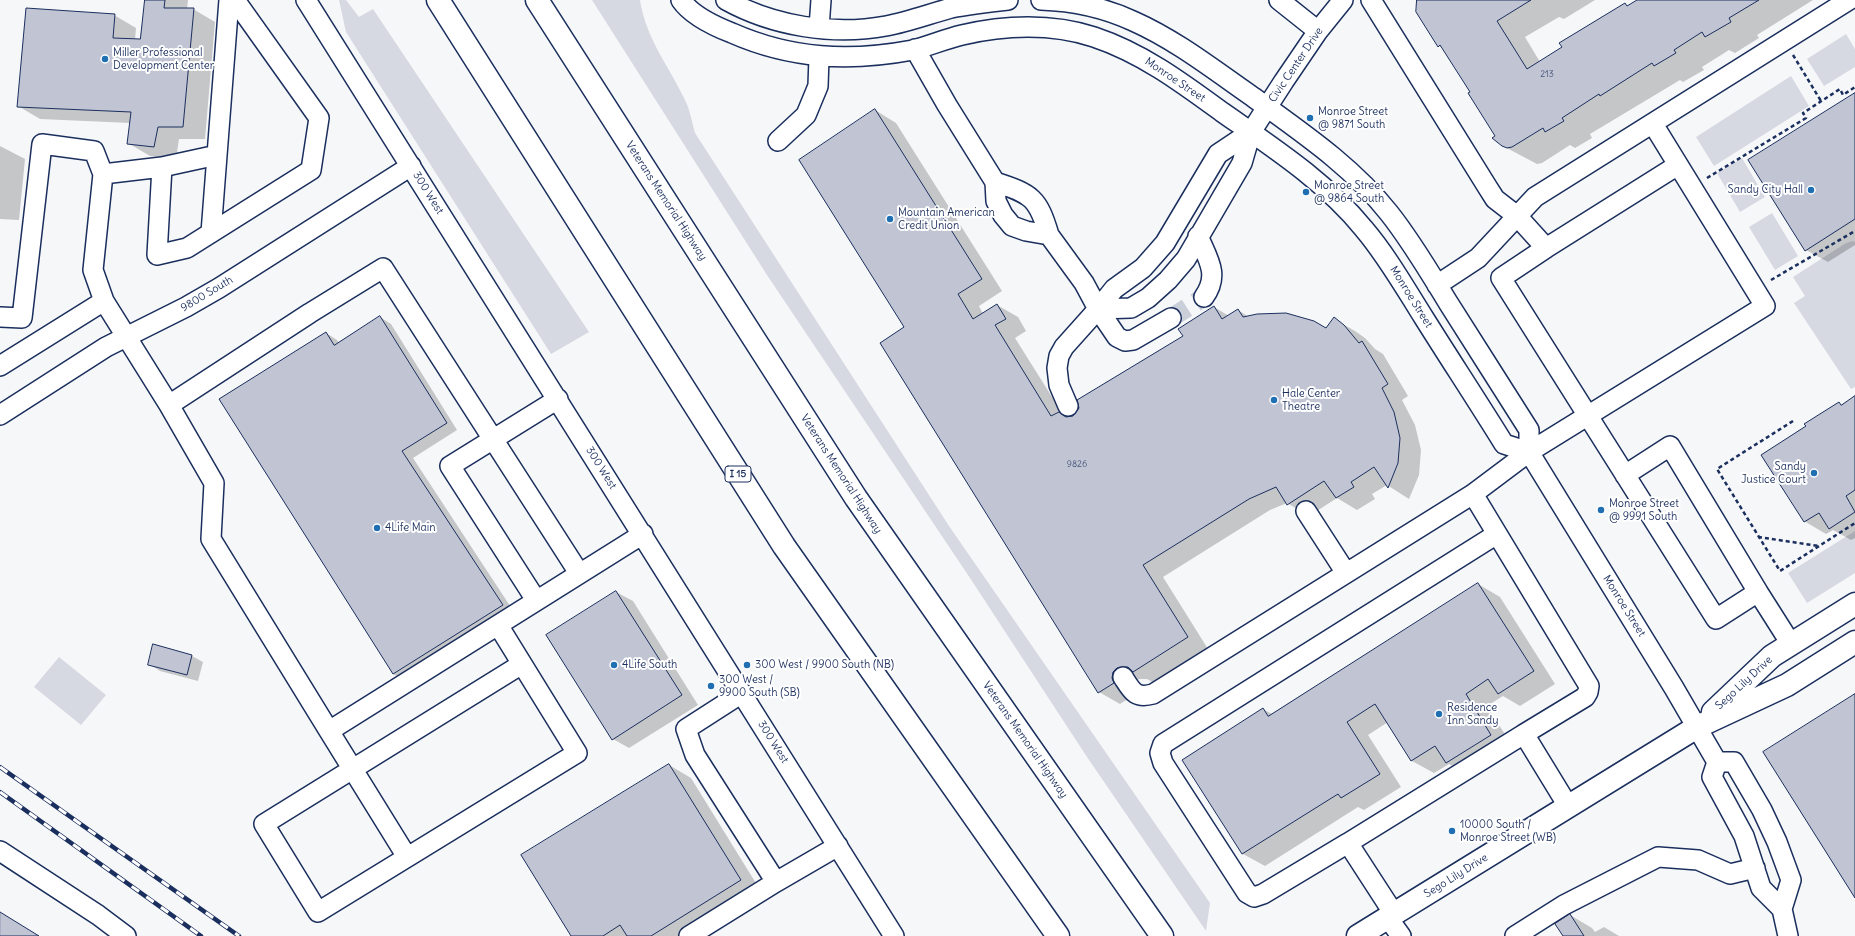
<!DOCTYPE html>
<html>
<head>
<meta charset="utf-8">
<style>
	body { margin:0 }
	canvas { display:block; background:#f6f7f9 }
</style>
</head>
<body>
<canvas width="1855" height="936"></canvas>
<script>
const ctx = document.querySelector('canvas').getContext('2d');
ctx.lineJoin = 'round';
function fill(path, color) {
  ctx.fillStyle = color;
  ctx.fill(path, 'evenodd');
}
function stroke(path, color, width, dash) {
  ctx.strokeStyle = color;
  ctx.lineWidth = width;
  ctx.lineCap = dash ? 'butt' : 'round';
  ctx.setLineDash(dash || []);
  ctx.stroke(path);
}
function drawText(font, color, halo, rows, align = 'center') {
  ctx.font = font + ' Delius,sans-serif';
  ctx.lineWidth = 4;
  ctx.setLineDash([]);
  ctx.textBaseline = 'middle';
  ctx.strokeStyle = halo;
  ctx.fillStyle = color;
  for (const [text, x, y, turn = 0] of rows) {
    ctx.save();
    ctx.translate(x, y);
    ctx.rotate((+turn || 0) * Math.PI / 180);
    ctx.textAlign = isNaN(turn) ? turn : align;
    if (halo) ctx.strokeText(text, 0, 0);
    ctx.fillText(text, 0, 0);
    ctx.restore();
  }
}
const green = new Path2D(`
	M 339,0 L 346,0 L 359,17 L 373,9 L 589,332 L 551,354 L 346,32 Z
	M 592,0 L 640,0 C 646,39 669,66 685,100 C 690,110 692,122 695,133 L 949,526 L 1210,903 L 1206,931 L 1087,757 L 970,578 L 767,275 Z
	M 1846,34 L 1855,49 L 1855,67 L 1824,86 L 1807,59 Z
	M 1791,76 L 1809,106 L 1714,166 L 1696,137 Z
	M 1742,158 L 1765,197 L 1740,212 L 1717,173 Z
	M 1772,213 L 1798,256 L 1775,270 L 1749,227 Z
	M 1853,241 L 1855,242 L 1855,387 L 1851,389 L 1794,303 L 1805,296 L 1793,277 L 1846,243 Z
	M 1855,531 L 1855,573 L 1807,603 L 1788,573 Z
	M 59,657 L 106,695 L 81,725 L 34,687 Z`);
const shadow = new Path2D(`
	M 146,0 L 188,0 L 187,9 L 193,9 L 215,22 L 205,139 L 179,139 L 176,159 L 150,156 L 128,143 L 131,123 L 40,119 L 18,106 L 114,15 L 136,28 L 135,40 L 141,40 Z
	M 1420,0 L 1595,0 L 1564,19 L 1559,17 L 1525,37 L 1540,62 L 1625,5 L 1629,7 L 1640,0 L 1813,0 L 1757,35 L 1759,38 L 1735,53 L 1729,50 L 1702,67 L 1704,70 L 1683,82 L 1680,80 L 1590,134 L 1592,138 L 1575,148 L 1570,145 L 1542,163 L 1537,164 L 1503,146 L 1472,92 L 1444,49 L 1439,46 Z
	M 1855,94 L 1855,245 L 1828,262 L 1806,250 Z
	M 875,110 L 896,123 L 1002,291 L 979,306 L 983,314 L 997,305 L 1018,317 L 1026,331 L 1015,338 L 1064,416 L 1067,418 L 1073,417 L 1184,337 L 1214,307 L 1229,316 L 1238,310 L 1249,317 L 1327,329 L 1334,319 L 1355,331 L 1365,338 L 1375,349 L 1383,354 L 1408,396 L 1402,400 L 1415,425 L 1421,450 L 1419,475 L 1409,499 L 1387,485 L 1372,494 L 1375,499 L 1357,510 L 1337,498 L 1309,516 L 1287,503 L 1270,510 L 1163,577 L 1208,649 L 1154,683 L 1147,679 L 1139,679 L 1134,684 L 1134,695 L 1120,704 L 1099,692 L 905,328 Z
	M 0,146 L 25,159 L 19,220 L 0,219 Z
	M 380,317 L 391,324 L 457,430 L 413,458 L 514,612 L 404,680 L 393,674 L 326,333 L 337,340 L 339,343 Z
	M 1855,397 L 1855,538 L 1851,540 L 1833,530 L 1826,534 L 1804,521 L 1808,427 L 1839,403 L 1842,405 Z
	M 1478,584 L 1500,597 L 1555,684 L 1520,706 L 1503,696 L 1487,706 L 1513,747 L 1468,775 L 1449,764 L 1434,773 L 1412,761 L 1388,722 L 1368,735 L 1401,787 L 1364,810 L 1358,807 L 1265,866 L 1243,854 L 1184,760 L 1263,709 L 1272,714 Z
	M 616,592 L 633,601 L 698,705 L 629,748 L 613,739 Z
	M 192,656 L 203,662 L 198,681 L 160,671 L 149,664 Z
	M 669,765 L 691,778 L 762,893 L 692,936 L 572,936 Z
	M 1570,915 L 1592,928 L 1595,932 L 1604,927 L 1619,936 L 1564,936 Z`);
const building = new Path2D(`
	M 145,0 L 165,0 L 164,8 L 194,8 L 183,127 L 158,127 L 154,147 L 127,144 L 131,112 L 17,107 L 26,8 L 115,14 L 113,38 L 140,39 Z
	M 1417,0 L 1531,0 L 1497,21 L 1527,69 L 1562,47 L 1559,43 L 1625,3 L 1627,6 L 1637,0 L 1759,0 L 1729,18 L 1731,22 L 1705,37 L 1702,32 L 1674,50 L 1676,53 L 1654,66 L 1652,63 L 1600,96 L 1599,94 L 1562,118 L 1564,121 L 1545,132 L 1543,128 L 1512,147 L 1507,148 L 1502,146 L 1492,138 L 1495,136 L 1468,93 L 1470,92 L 1440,45 L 1438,47 L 1416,12 Z
	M 1855,93 L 1855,219 L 1805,251 L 1748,160 Z
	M 875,109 L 982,279 L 958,294 L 973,319 L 997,304 L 1006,319 L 995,325 L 1051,416 L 1059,412 L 1066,417 L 1073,416 L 1079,408 L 1077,400 L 1183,336 L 1178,329 L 1214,306 L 1222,319 L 1238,309 L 1243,317 L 1257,314 L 1286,313 L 1314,321 L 1326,328 L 1334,317 L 1344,325 L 1359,343 L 1362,341 L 1388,384 L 1382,388 L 1394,412 L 1400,438 L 1398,463 L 1388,488 L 1374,467 L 1351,482 L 1354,487 L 1336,498 L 1324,481 L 1287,505 L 1276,487 L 1249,499 L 1143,565 L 1188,637 L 1133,672 L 1128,667 L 1117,668 L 1113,672 L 1112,678 L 1114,683 L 1098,693 L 880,343 L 904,327 L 799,160 Z
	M 380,316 L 447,423 L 402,451 L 503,605 L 393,674 L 219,399 L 326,332 L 334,345 Z
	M 1855,396 L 1855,490 L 1846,496 L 1855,512 L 1829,529 L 1819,513 L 1804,522 L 1761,455 L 1806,426 L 1804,424 L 1839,402 L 1841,405 Z
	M 1478,583 L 1534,671 L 1498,694 L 1488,679 L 1466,694 L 1491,735 L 1446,763 L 1435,746 L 1411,761 L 1375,704 L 1347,722 L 1380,774 L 1341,798 L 1338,794 L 1242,854 L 1182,760 L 1263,708 L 1268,716 Z
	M 616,591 L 682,695 L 612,740 L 546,635 Z
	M 153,644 L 192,655 L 187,675 L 148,665 Z
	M 1855,694 L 1855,898 L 1763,752 Z
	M 669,764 L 741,880 L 651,936 L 627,936 L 620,925 L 603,936 L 571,936 L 521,855 Z
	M 0,912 L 39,936 L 0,936 Z
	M 1570,914 L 1584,936 L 1563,936 L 1555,924 Z`);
const minorTunnel = new Path2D(`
	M 1171,318 L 1204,297`);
const path = new Path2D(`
	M 1793,55 L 1821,101
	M 1707,178 L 1806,118 L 1803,113 L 1840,89 L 1843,95 L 1855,87
	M 1771,280 L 1855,231
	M 1793,421 L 1717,469 L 1780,571 L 1855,523
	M 1758,537 L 1819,546`);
const minor = new Path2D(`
	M 306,0 L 894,936
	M 681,0 C 692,16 714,26 732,33 C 791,59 849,62 913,50 C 929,46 945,39 962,35 C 1004,25 1052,23 1094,37 C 1142,53 1181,82 1222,112 C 1272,147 1325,181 1364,229 C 1387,256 1405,288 1424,318 C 1451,361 1478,402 1504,444 L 1529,452
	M 726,0 C 773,26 833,36 886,26 C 908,22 929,14 951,8 C 970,4 989,2 1008,0
	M 1041,0 C 1072,1 1105,8 1133,21 C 1176,40 1214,70 1253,97 C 1301,132 1352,166 1389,213 C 1412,242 1430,273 1449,304 C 1476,346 1502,388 1529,430 L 1529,452 L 1674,688 L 1717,762 L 1712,777 L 1744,836 L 1761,888 L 1782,909
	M 1279,0 L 1318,31
	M 1371,0 L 1488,188 L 1495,199 L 1517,216 L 1546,248 L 1501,278 L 1716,619 L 1758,592 L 1791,644
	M 819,28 L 821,0
	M 915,49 L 947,105 L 995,182 L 996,201 L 1003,215 L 1012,226 L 1026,231 L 1049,235 L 1084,283 L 1098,309 L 1117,337 L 1125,341 L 1133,340 L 1171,318
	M 778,141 L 806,115 L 818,86 L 819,57
	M 162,167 L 217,155
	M 995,182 C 1032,194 1038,198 1049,235
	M 211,233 L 229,0
	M 1198,236 C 1208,259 1220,275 1204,297
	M 1546,248 L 1678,165
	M 1437,285 L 1478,258 L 1535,197 L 1849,0
	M 104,301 L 93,270 L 103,174 L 162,167 L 157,255 L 187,248 L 311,170 L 319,118 L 235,0
	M 1098,309 L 1131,308 L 1148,298 L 1168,280 L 1186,259 L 1242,163 L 1251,132 L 1284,81 L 1318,31 L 1343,0
	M 0,317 L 22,318 L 42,144 L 94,151 L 103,174
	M 0,366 L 104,301 L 169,405 L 214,483 L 211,539 L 329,731 L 643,534
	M 169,405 L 310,313 L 383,268 L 579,573
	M 1068,406 L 1059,385 L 1057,368 L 1059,356 L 1064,347 L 1098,309 L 1114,289 L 1143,268 L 1165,243 L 1218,154 L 1251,132
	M 0,415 L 106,347 L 186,307 L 219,288 L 411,166
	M 1625,475 L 1670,446 L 1758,592
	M 1473,494 L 1589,686 L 1588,692 L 1585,697 L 1524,734
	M 1306,511 L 1346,573
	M 536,600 L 450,466 L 558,399
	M 498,625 L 577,753 L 318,912 L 264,824 L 522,664
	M 1123,677 C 1132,691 1135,699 1153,694 L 1473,494 L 1529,452 L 1765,306 L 1653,124
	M 329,731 L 407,857
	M 1717,762 L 1734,762 L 1762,810 L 1777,842 L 1791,880 L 1782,909 L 1788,936
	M 1348,843 L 1263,894 L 1254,897 L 1247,893 L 1163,763 L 1160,753 L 1163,744 L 1497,534
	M 0,851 L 98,915 L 126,936
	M 776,882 L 838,846
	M 1394,914 L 1348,843 L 1524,734 L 1568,806
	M 1388,918 L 1401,936
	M 689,936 L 776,882 L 695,755 L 686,729 L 742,693
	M 1515,936 L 1564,905 L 1658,857 L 1698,860 L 1730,874 L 1755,868`);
const major = new Path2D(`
	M 1713,712 L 1772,656 L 1855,604
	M 1358,936 L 1697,727 L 1787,685 L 1855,642`);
const highway = new Path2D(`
	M 438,0 L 784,546 L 1058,936
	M 537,0 L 856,498 L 1162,936`);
const rail = new Path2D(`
	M 0,767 L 239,936
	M 0,792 L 201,936`);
const markers = [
	[105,59,4,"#1f6fb2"],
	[1310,118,4,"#1f6fb2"],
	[1811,190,4,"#1f6fb2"],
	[1306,192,4,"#1f6fb2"],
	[890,219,4,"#1f6fb2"],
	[1274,400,4,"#1f6fb2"],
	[1814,473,4,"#1f6fb2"],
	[1601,510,4,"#1f6fb2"],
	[377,528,4,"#1f6fb2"],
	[614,665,4,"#1f6fb2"],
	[747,665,4,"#1f6fb2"],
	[711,686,4,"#1f6fb2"],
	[1439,714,4,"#1f6fb2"],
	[1452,831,4,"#1f6fb2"]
];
const numberNames = [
	["213",1547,74],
	["9826",1077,464]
];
const shields = [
	[738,474,26]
];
const shieldNames = [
	["I 15",738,474]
];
const poiNames = [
	["Miller Professional",113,53],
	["Development Center",113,66],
	["Monroe Street",1318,112],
	["@ 9871 South",1318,125],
	["Monroe Street",1314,186],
	["@ 9864 South",1314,199],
	["Sandy City Hall",1803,190,"right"],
	["Mountain American",898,213],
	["Credit Union",898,226],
	["Hale Center",1282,394],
	["Theatre",1282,407],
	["Sandy",1806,467,"right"],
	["Justice Court",1806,480,"right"],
	["Monroe Street",1609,504],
	["@ 9991 South",1609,517],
	["4Life Main",385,528],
	["4Life South",622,665],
	["300 West / 9900 South (NB)",755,665],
	["300 West /",719,680],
	["9900 South (SB)",719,693],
	["Residence",1447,708],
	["Inn Sandy",1447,721],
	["10000 South /",1460,825],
	["Monroe Street (WB)",1460,838]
];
const streetNames = [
	["Civic Center Drive",1296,65,-56],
	["Monroe Street",1175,80,34],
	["300 West",428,193,58],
	["Veterans Memorial Highway",666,201,57],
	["9800 South",207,294,-31],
	["Monroe Street",1411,297,58],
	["300 West",601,468,58],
	["Veterans Memorial Highway",841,474,57],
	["Monroe Street",1624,606,58],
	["Sego Lily Drive",1744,683,-43],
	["Veterans Memorial Highway",1025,740,55],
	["300 West",773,742,58],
	["Sego Lily Drive",1456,876,-32]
];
fill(green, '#d6d9e2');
fill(shadow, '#0003');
fill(building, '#c0c4d3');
stroke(building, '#1b2f5e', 1);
stroke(minorTunnel, '#cacfda', 19, [19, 10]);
stroke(minor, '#1b2f5e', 22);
stroke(major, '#1b2f5e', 25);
stroke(highway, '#1b2f5e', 25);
stroke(path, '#1b2f5e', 2.5, [4, 3]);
stroke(minor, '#fff', 19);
stroke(major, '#fff', 22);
stroke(highway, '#fff', 22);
stroke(rail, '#1b2f5e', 4.5);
stroke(rail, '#fff', 3, [9]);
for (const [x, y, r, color] of markers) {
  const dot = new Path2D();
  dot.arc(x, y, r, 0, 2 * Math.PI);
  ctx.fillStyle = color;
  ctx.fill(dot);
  stroke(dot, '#fff', 1.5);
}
drawText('9px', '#44547b', null, numberNames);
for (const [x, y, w] of shields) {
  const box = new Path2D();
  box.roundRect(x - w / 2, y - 8, w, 16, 3);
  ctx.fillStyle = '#fff';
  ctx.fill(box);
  stroke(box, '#1b2f5e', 1);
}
drawText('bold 10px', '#1b2f5e', null, shieldNames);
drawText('11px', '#1b2f5e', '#fff', poiNames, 'left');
drawText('11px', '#1b2f5e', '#fff', streetNames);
</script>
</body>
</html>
